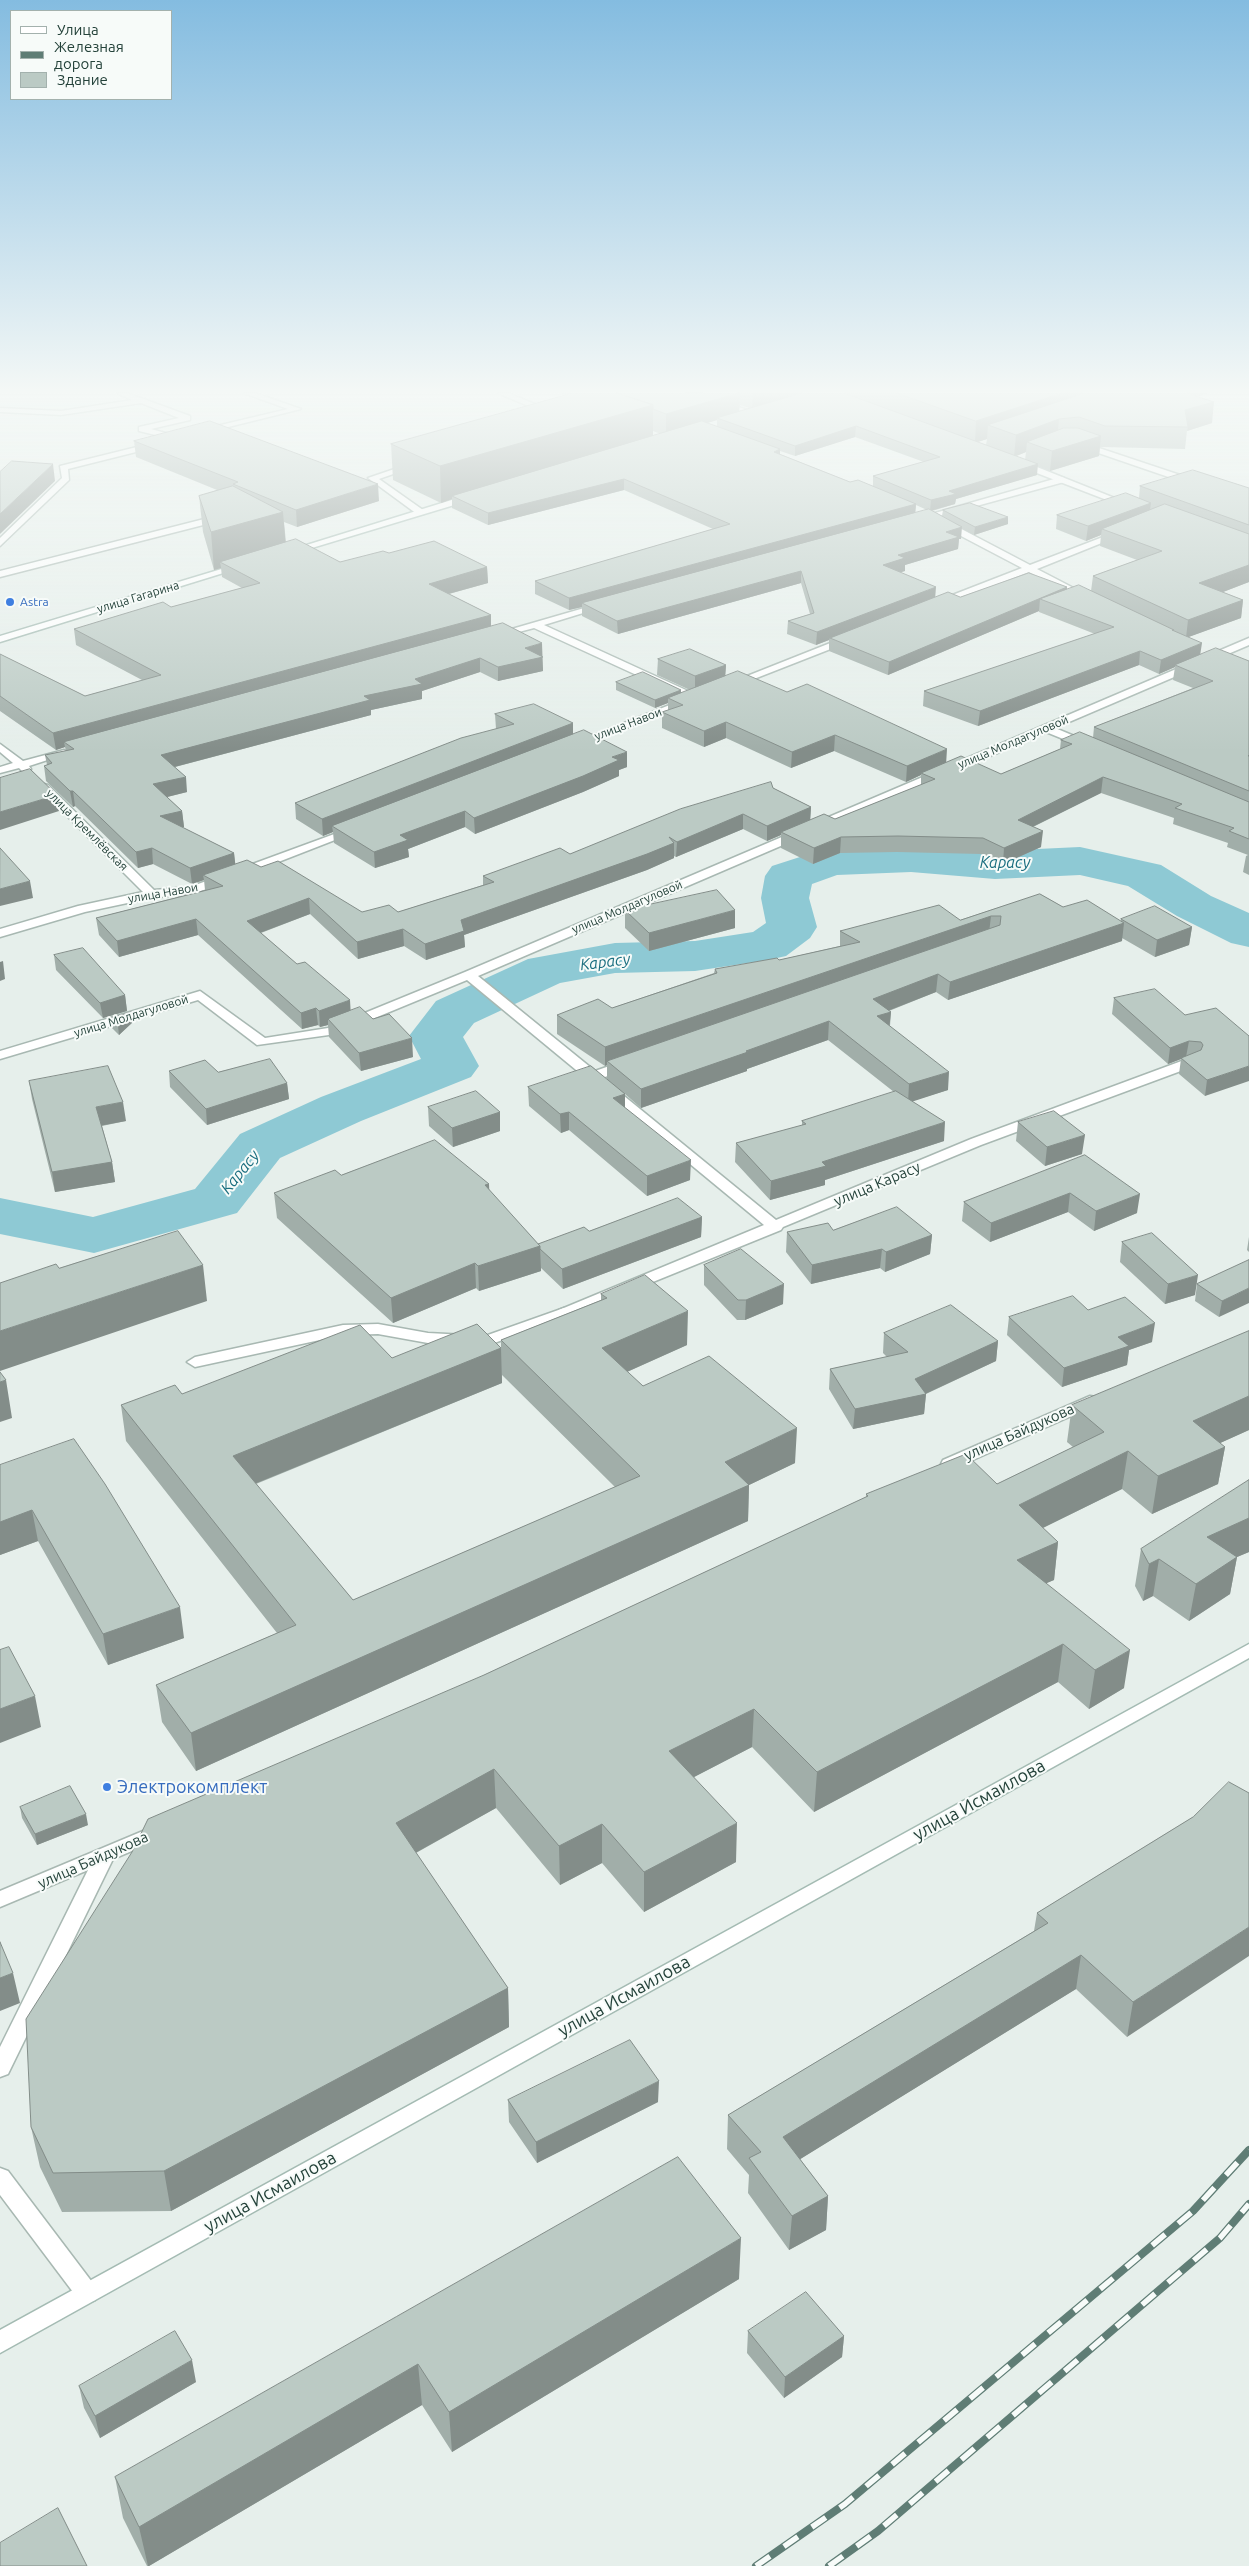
<!DOCTYPE html>
<html>
<head>
<meta charset="utf-8">
<style>
	body { margin:0 }
	#map { position:relative; width:1249px; height:2566px; overflow:hidden; background:#e6efeb; font-family:Ubuntu,sans-serif }
	canvas { display:block }
	.legend { position:absolute; left:10px; top:10px; width:162px; height:90px; box-sizing:border-box; background:#f7fbf9; border:1px solid #a3b1ad; margin:0; padding:6px 9px; list-style:none; font-size:15px; color:#24423a }
	.legend li { display:flex; align-items:center; gap:10px; height:25px }
	.legend b { width:25px; border:1px solid #a3b1ad }
</style>
</head>
<body>
<div id="map">
<canvas width="1249" height="2566"></canvas>
<ul class="legend">
<li><b style="height:6px;background:#fff"></b>Улица</li>
<li><b style="height:6px;background:#5f7d75"></b>Железная дорога</li>
<li><b style="height:14px;background:#bbcac4"></b>Здание</li>
</ul>
</div>
<script>
const ctx = document.querySelector('canvas').getContext('2d');
ctx.lineJoin = 'round';
function fill(path, color) {
  ctx.fillStyle = color;
  ctx.fill(path, 'evenodd');
}
function stroke(path, color, width, dash) {
  ctx.strokeStyle = color;
  ctx.lineWidth = width;
  ctx.lineCap = dash ? 'butt' : 'round';
  ctx.setLineDash(dash || []);
  ctx.stroke(path);
}
function drawText(font, color, halo, rows, align = 'center') {
  ctx.font = font + ' Ubuntu,sans-serif';
  ctx.lineWidth = 4;
  ctx.setLineDash([]);
  ctx.textBaseline = 'middle';
  ctx.strokeStyle = halo;
  ctx.fillStyle = color;
  for (const [text, x, y, turn = 0] of rows) {
    ctx.save();
    ctx.translate(x, y);
    ctx.rotate((+turn || 0) * Math.PI / 180);
    ctx.textAlign = isNaN(turn) ? turn : align;
    if (halo) ctx.strokeText(text, 0, 0);
    ctx.fillText(text, 0, 0);
    ctx.restore();
  }
}
const river = new Path2D(`
	M 911,844 L 995,851 L 1080,847 L 1161,865 L 1211,896 L 1249,913 L 1249,947 L 1231,943 L 1177,916 L 1128,886 L 1080,875 L 995,879 L 911,872 L 837,875 L 812,884 L 809,898 L 817,927 L 810,938 L 786,956 L 768,960 L 695,971 L 615,973 L 560,983 L 474,1023 L 463,1037 L 479,1066 L 471,1077 L 361,1121 L 280,1158 L 237,1213 L 94,1253 L 0,1234 L 0,1198 L 93,1217 L 195,1189 L 240,1134 L 321,1097 L 421,1059 L 409,1036 L 436,1001 L 528,959 L 615,943 L 695,941 L 753,932 L 766,923 L 761,898 L 765,876 L 772,866 L 831,847 Z`);
const service = new Path2D(`
	M 117,393 L 127,393 L 190,416 L 190,420 L 151,429 L 180,437 L 180,441 L 139,431 L 139,427 L 179,418 L 141,403 L 61,415 L 0,412 L 0,408 L 61,411 L 132,400 Z
	M 244,393 L 255,393 L 301,409 L 204,433 L 204,429 L 288,409 Z
	M 498,393 L 508,393 L 554,412 L 547,414 Z
	M 687,393 L 698,393 L 756,413 L 749,415 Z
	M 1081,442 L 1195,480 L 1196,482 L 1189,484 L 1078,446 L 1077,444 Z
	M 153,443 L 156,443 L 156,447 L 68,469 L 69,480 L 0,546 L 0,538 L 62,478 L 60,466 Z
	M 409,464 L 416,466 L 379,479 L 423,510 L 423,514 L 417,514 L 368,478 Z
	M 212,517 L 216,520 L 215,522 L 0,577 L 0,571 Z
	M 564,1308 L 569,1310 L 572,1313 L 569,1316 L 486,1346 L 428,1343 L 378,1334 L 343,1335 L 195,1367 L 187,1362 L 195,1357 L 343,1325 L 378,1324 L 428,1333 L 485,1336 Z`);
const minor = new Path2D(`
	M 1061,477 L 1064,478 L 1064,482 L 918,522 L 914,519 Z
	M 942,522 L 948,522 L 1030,565 L 1116,532 L 1124,534 L 1037,569 L 1089,596 L 1089,600 L 1083,600 L 1029,572 L 940,606 L 937,605 L 937,601 L 1022,568 L 942,526 Z
	M 598,604 L 606,606 L 544,625 L 699,696 L 699,700 L 691,700 L 534,628 L 496,638 L 491,635 Z
	M 848,636 L 853,639 L 851,641 L 736,686 L 727,684 Z
	M 1249,638 L 1249,645 L 1055,728 L 1091,743 L 1091,747 L 1083,747 L 1046,732 L 478,976 L 595,1071 L 621,1062 L 631,1062 L 633,1065 L 631,1068 L 602,1078 L 776,1220 L 971,1139 L 1187,1059 L 1192,1058 L 1199,1062 L 1197,1065 L 981,1145 L 783,1227 L 781,1230 L 569,1316 L 559,1316 L 556,1313 L 559,1310 L 764,1225 L 467,980 L 336,1034 L 257,1045 L 198,1000 L 0,1059 L 0,1051 L 200,991 L 265,1038 L 328,1028 L 465,972 Z
	M 685,699 L 689,700 L 689,704 L 582,745 L 578,746 L 573,743 Z
	M 0,744 L 23,761 L 64,750 L 69,753 L 29,766 L 31,769 L 30,771 L 22,771 L 19,768 L 0,773 L 0,767 L 13,763 L 0,752 Z
	M 44,784 L 48,785 L 154,890 L 190,887 L 348,829 L 352,828 L 358,831 L 232,880 L 195,893 L 151,898 L 85,912 L 0,937 L 0,929 L 78,906 L 143,892 L 38,787 Z
	M 1090,1396 L 1096,1397 L 1098,1401 L 1096,1405 L 955,1468 L 943,1468 L 941,1464 L 943,1460 Z
	M 155,1826 L 162,1828 L 165,1833 L 162,1838 L 113,1859 L 8,2074 L 0,2077 L 0,2047 L 88,1870 L 0,1907 L 0,1891 Z
	M 0,2168 L 8,2171 L 95,2286 L 99,2293 L 95,2300 L 87,2303 L 79,2300 L 0,2195 Z`);
const tertiary = new Path2D(`
	M 1016,461 L 1022,461 L 1132,505 L 1125,507 L 1016,465 Z`);
const secondary = new Path2D(`
	M 471,494 L 475,497 L 474,499 L 292,554 L 284,552 Z
	M 238,564 L 246,566 L 0,642 L 0,636 Z
	M 1249,1644 L 1249,1658 L 0,2353 L 0,2330 Z`);
const rail = new Path2D(`
	M 756,2566 L 845,2504 L 1193,2211 L 1249,2150
	M 829,2566 L 878,2531 L 1220,2238 L 1249,2204`);
const wall = new Path2D(`
	M 560,393 L 1209,393 L 1197,396 L 1212,423 L 1187,431 L 1185,449 L 1102,447 L 1100,447 L 1099,456 L 1050,471 L 1037,466 L 1037,475 L 956,499 L 955,504 L 932,511 L 942,516 L 943,510 L 1008,524 L 974,535 L 961,528 L 961,539 L 959,539 L 958,549 L 905,565 L 905,571 L 900,572 L 935,597 L 960,597 L 1067,587 L 1067,590 L 1091,591 L 1093,576 L 1137,560 L 1100,546 L 1101,535 L 1086,541 L 1056,529 L 1057,515 L 1139,498 L 1140,486 L 1249,488 L 1249,582 L 1223,592 L 1243,600 L 1241,618 L 1188,637 L 1200,654 L 1249,661 L 1249,875 L 1243,872 L 1246,856 L 1248,855 L 1227,847 L 1228,843 L 1173,824 L 1174,818 L 1101,793 L 1033,827 L 1041,847 L 1003,864 L 981,854 L 897,852 L 840,853 L 813,864 L 781,848 L 781,835 L 767,841 L 743,829 L 676,857 L 674,856 L 674,858 L 647,870 L 464,935 L 465,947 L 426,960 L 404,946 L 358,959 L 310,914 L 261,933 L 350,1011 L 413,1057 L 361,1071 L 329,1037 L 328,1025 L 320,1027 L 318,1025 L 302,1029 L 198,935 L 119,957 L 99,935 L 96,918 L 205,890 L 204,880 L 192,884 L 153,864 L 138,868 L 75,806 L 73,807 L 46,781 L 44,766 L 47,765 L 45,755 L 66,751 L 65,747 L 56,750 L 0,711 L 0,654 L 85,696 L 142,680 L 76,645 L 74,629 L 171,607 L 242,588 L 222,577 L 221,568 L 214,570 L 203,532 L 199,496 L 217,490 L 136,457 L 134,441 L 379,501 L 297,527 L 284,522 L 286,542 L 340,562 L 389,553 L 487,567 L 488,583 L 449,594 L 491,615 L 491,626 L 542,656 L 543,671 L 498,681 L 480,672 L 422,691 L 422,699 L 371,710 L 371,715 L 175,767 L 187,792 L 167,797 L 182,811 L 184,827 L 181,827 L 234,853 L 235,864 L 261,867 L 362,912 L 398,912 L 483,885 L 483,876 L 570,854 L 773,788 L 811,807 L 810,820 L 835,819 L 921,785 L 921,775 L 906,782 L 834,751 L 791,768 L 726,738 L 704,747 L 662,728 L 662,712 L 668,710 L 668,703 L 655,708 L 616,690 L 616,682 L 681,690 L 681,693 L 690,690 L 657,675 L 658,659 L 726,665 L 725,676 L 946,762 L 1001,774 L 1060,749 L 1061,740 L 1093,738 L 1094,727 L 1193,688 L 1173,680 L 1175,667 L 1159,674 L 1139,665 L 978,726 L 923,706 L 924,691 L 1095,634 L 1039,612 L 1039,611 L 888,675 L 829,651 L 829,640 L 816,645 L 787,634 L 788,621 L 810,614 L 801,583 L 618,634 L 582,616 L 582,607 L 569,610 L 535,594 L 535,581 L 713,529 L 624,490 L 488,525 L 452,508 L 452,499 L 441,503 L 393,480 L 391,444 L 566,395 ZM 740,405 L 749,408 L 739,411 ZM 717,420 L 717,427 L 707,423 ZM 653,431 L 661,434 L 653,436 ZM 855,437 L 924,462 L 873,476 L 873,486 L 850,482 L 780,454 L 780,451 L 795,456 ZM 987,439 L 986,445 L 977,442 ZM 1026,452 L 1025,460 L 1016,456 ZM 916,505 L 927,510 L 915,513 Z
	M 495,714 L 573,723 L 573,734 L 627,767 L 619,770 L 619,776 L 583,792 L 475,834 L 465,827 L 408,849 L 409,857 L 375,868 L 334,843 L 333,832 L 323,836 L 296,819 L 295,803 L 496,729 Z
	M 1040,894 L 1063,907 L 1121,921 L 1121,919 L 1192,927 L 1189,945 L 1155,957 L 1122,938 L 1122,941 L 948,1000 L 936,992 L 889,1011 L 891,1012 L 890,1026 L 948,1090 L 912,1101 L 944,1141 L 825,1180 L 825,1185 L 770,1200 L 735,1162 L 736,1143 L 802,1126 L 802,1121 L 894,1092 L 828,1040 L 747,1069 L 747,1071 L 641,1108 L 625,1094 L 625,1108 L 690,1180 L 647,1196 L 569,1130 L 561,1133 L 529,1106 L 528,1087 L 607,1079 L 607,1065 L 605,1066 L 557,1034 L 557,1015 L 612,1008 L 714,973 L 715,969 L 779,960 L 840,946 L 840,931 L 960,920 Z
	M 625,910 L 735,928 L 649,951 L 625,928 Z
	M 54,955 L 125,995 L 127,1011 L 103,1018 L 56,970 Z
	M 1114,998 L 1185,1015 L 1249,1036 L 1205,1096 L 1179,1074 L 1181,1059 L 1168,1064 L 1112,1014 Z
	M 132,1012 L 134,1021 L 119,1035 L 112,1028 L 111,1018 Z
	M 169,1071 L 218,1072 L 287,1083 L 289,1099 L 207,1125 L 170,1087 Z
	M 29,1081 L 126,1121 L 102,1126 L 112,1162 L 115,1182 L 55,1192 L 32,1099 Z
	M 428,1107 L 500,1112 L 500,1131 L 453,1147 L 429,1126 Z
	M 1018,1122 L 1082,1154 L 1045,1166 L 1016,1141 Z
	M 1085,1155 L 1137,1213 L 1094,1231 L 1068,1212 L 990,1242 L 962,1221 L 964,1202 Z
	M 341,1175 L 489,1184 L 489,1190 L 538,1244 L 589,1231 L 702,1217 L 701,1237 L 563,1289 L 541,1268 L 541,1271 L 479,1291 L 476,1288 L 393,1323 L 277,1218 L 274,1193 Z
	M 833,1230 L 932,1235 L 930,1254 L 885,1272 L 880,1268 L 811,1284 L 786,1252 L 787,1232 Z
	M 1249,1237 L 1249,1252 L 1247,1250 Z
	M 1122,1242 L 1195,1295 L 1165,1304 L 1120,1262 Z
	M 1249,1260 L 1219,1317 L 1195,1301 L 1197,1284 Z
	M 704,1265 L 783,1304 L 745,1320 L 737,1320 L 704,1285 Z
	M 601,1294 L 687,1345 L 627,1372 L 643,1386 L 795,1463 L 749,1485 L 748,1521 L 196,1771 L 162,1722 L 156,1685 L 277,1633 L 126,1441 L 121,1405 L 182,1394 L 392,1358 L 501,1348 L 501,1340 L 601,1300 ZM 502,1375 L 615,1487 L 353,1600 L 256,1484 L 502,1383 Z
	M 1088,1310 L 1152,1342 L 1129,1350 L 1127,1365 L 1062,1387 L 1007,1335 L 1009,1317 Z
	M 1249,1331 L 1249,1430 L 1220,1443 L 1225,1447 L 1218,1484 L 1152,1514 L 1122,1489 L 1043,1528 L 1058,1542 L 1054,1580 L 1046,1583 L 1124,1688 L 1089,1709 L 1058,1682 L 814,1812 L 752,1747 L 694,1777 L 736,1862 L 644,1912 L 602,1863 L 560,1885 L 496,1808 L 416,1853 L 508,1988 L 509,2027 L 171,2211 L 62,2212 L 40,2167 L 31,2127 L 484,1675 L 866,1497 L 866,1494 L 997,1484 L 1073,1447 L 1067,1442 L 1072,1405 Z
	M 884,1333 L 998,1341 L 996,1361 L 926,1394 L 924,1414 L 853,1429 L 829,1389 L 830,1369 L 887,1357 L 883,1353 Z
	M 0,1465 L 184,1638 L 108,1665 L 38,1541 L 0,1555 Z
	M 1249,1480 L 1249,1552 L 1237,1557 L 1230,1594 L 1189,1621 L 1153,1596 L 1143,1601 L 1135,1586 L 1141,1549 Z
	M 20,1807 L 88,1825 L 37,1845 L 22,1818 Z
	M 1193,1817 L 1127,2037 L 1076,1989 L 800,2159 L 828,2196 L 826,2230 L 789,2250 L 748,2193 L 749,2175 L 727,2149 L 728,2115 L 1034,1931 L 1037,1913 Z
	M 508,2100 L 658,2102 L 537,2163 L 509,2122 Z
	M 678,2157 L 739,2279 L 452,2452 L 422,2405 L 149,2566 L 147,2566 L 123,2518 L 115,2477 Z
	M 748,2331 L 844,2336 L 842,2357 L 784,2398 L 747,2353 Z
	M 196,2382 L 100,2438 L 84,2408 L 79,2386 Z`);
const shadedWall = new Path2D(`
	M 740,393 L 739,414 L 717,418 L 717,420 L 666,436 L 666,414 Z
	M 753,393 L 810,393 L 752,410 Z
	M 1062,393 L 1122,393 L 988,425 L 987,439 L 975,443 L 976,421 Z
	M 1163,393 L 1209,393 L 1162,407 Z
	M 1214,402 L 1212,423 L 1187,431 L 1188,427 L 1185,410 Z
	M 653,405 L 653,439 L 452,496 L 452,499 L 441,503 L 440,466 Z
	M 1059,419 L 1057,440 L 1027,442 L 1026,452 L 1014,457 L 1016,435 Z
	M 856,426 L 855,437 L 795,456 L 795,446 Z
	M 1101,436 L 1099,456 L 1050,471 L 1052,451 Z
	M 780,449 L 780,461 L 774,452 Z
	M 53,464 L 55,481 L 0,534 L 0,514 Z
	M 1038,464 L 1037,475 L 956,499 L 955,504 L 930,511 L 931,500 L 949,491 Z
	M 624,479 L 624,490 L 488,525 L 488,513 Z
	M 378,484 L 379,501 L 297,527 L 296,510 Z
	M 1151,503 L 1149,517 L 1102,529 L 1101,535 L 1086,541 L 1088,526 Z
	M 916,504 L 915,516 L 582,603 L 582,607 L 569,610 L 569,598 Z
	M 283,512 L 286,549 L 220,562 L 221,568 L 214,570 L 211,532 Z
	M 1008,517 L 1008,524 L 974,535 L 975,527 Z
	M 962,527 L 961,539 L 959,539 L 958,549 L 905,565 L 905,571 L 882,578 L 883,565 L 898,555 L 946,532 Z
	M 1249,565 L 1249,582 L 1197,602 L 1199,583 Z
	M 487,567 L 488,583 L 430,599 L 429,584 Z
	M 801,571 L 801,583 L 618,634 L 617,621 Z
	M 936,587 L 935,600 L 830,638 L 829,640 L 816,645 L 817,632 Z
	M 1067,587 L 1066,600 L 1040,599 L 1039,611 L 888,675 L 889,662 Z
	M 1243,600 L 1241,618 L 1186,638 L 1188,620 Z
	M 491,615 L 491,631 L 64,742 L 65,747 L 56,750 L 53,733 Z
	M 542,643 L 543,671 L 498,681 L 498,667 L 525,648 Z
	M 1202,643 L 1200,656 L 1175,665 L 1175,667 L 1159,674 L 1161,660 Z
	M 1140,651 L 1139,665 L 978,726 L 980,711 Z
	M 480,658 L 480,672 L 422,691 L 422,699 L 371,710 L 371,715 L 163,770 L 161,755 L 364,696 L 415,679 Z
	M 726,665 L 725,680 L 695,692 L 695,676 Z
	M 681,690 L 681,698 L 668,698 L 668,703 L 655,708 L 655,700 Z
	M 726,722 L 726,738 L 704,747 L 704,731 Z
	M 573,723 L 573,740 L 332,826 L 333,832 L 323,836 L 322,819 Z
	M 835,735 L 834,751 L 791,768 L 792,752 Z
	M 947,749 L 946,765 L 921,773 L 921,775 L 906,782 L 907,766 Z
	M 627,752 L 627,767 L 619,770 L 619,776 L 583,792 L 475,834 L 474,818 L 612,757 Z
	M 186,777 L 187,792 L 155,800 L 153,784 Z
	M 1103,777 L 1101,793 L 1016,835 L 1018,820 Z
	M 70,791 L 73,791 L 75,806 L 73,807 Z
	M 57,795 L 59,811 L 0,830 L 0,812 Z
	M 811,807 L 810,823 L 781,832 L 781,835 L 767,841 L 767,826 Z
	M 182,811 L 184,827 L 162,832 L 160,816 Z
	M 465,811 L 465,827 L 408,849 L 409,857 L 375,868 L 374,852 L 400,835 Z
	M 743,814 L 743,829 L 676,857 L 677,842 Z
	M 1043,831 L 1041,847 L 1003,864 L 1004,848 Z
	M 841,837 L 840,853 L 813,864 L 814,848 Z
	M 674,843 L 674,858 L 647,870 L 464,935 L 465,947 L 426,960 L 425,944 L 461,920 Z
	M 152,848 L 153,864 L 138,868 L 136,852 Z
	M 234,853 L 236,870 L 203,875 L 204,880 L 192,884 L 190,868 Z
	M 30,881 L 33,898 L 0,906 L 0,889 Z
	M 309,898 L 310,914 L 249,937 L 247,921 Z
	M 735,910 L 735,928 L 649,951 L 649,933 Z
	M 991,916 L 989,933 L 607,1061 L 607,1065 L 605,1066 L 605,1047 Z
	M 196,919 L 198,935 L 119,957 L 117,941 Z
	M 1124,923 L 1122,941 L 948,1000 L 950,982 Z
	M 1192,927 L 1189,945 L 1155,957 L 1157,940 Z
	M 403,929 L 404,946 L 358,959 L 357,942 Z
	M 3,961 L 5,979 L 0,981 L 0,962 Z
	M 938,974 L 936,992 L 872,1017 L 873,999 Z
	M 125,995 L 127,1011 L 103,1018 L 100,1003 Z
	M 350,1000 L 351,1017 L 328,1019 L 328,1025 L 320,1027 L 319,1011 Z
	M 316,1008 L 318,1025 L 302,1029 L 301,1013 Z
	M 132,1012 L 134,1021 L 119,1035 L 118,1026 Z
	M 891,1012 L 889,1030 L 877,1016 Z
	M 829,1021 L 828,1040 L 747,1069 L 747,1071 L 641,1108 L 641,1089 Z
	M 412,1038 L 413,1057 L 361,1071 L 359,1053 Z
	M 1189,1041 L 1186,1057 L 1181,1058 L 1181,1059 L 1168,1064 L 1170,1048 Z
	M 1249,1066 L 1249,1081 L 1205,1096 L 1207,1080 Z
	M 949,1072 L 948,1090 L 908,1103 L 909,1084 Z
	M 287,1083 L 289,1099 L 207,1125 L 206,1109 Z
	M 625,1094 L 625,1113 L 613,1098 Z
	M 123,1102 L 126,1121 L 99,1126 L 96,1107 Z
	M 500,1112 L 500,1131 L 453,1147 L 452,1128 Z
	M 569,1112 L 569,1130 L 561,1133 L 560,1114 Z
	M 945,1122 L 944,1141 L 825,1180 L 825,1185 L 770,1200 L 771,1181 L 822,1162 Z
	M 1085,1135 L 1082,1154 L 1045,1166 L 1047,1147 Z
	M 691,1160 L 690,1180 L 647,1196 L 647,1176 Z
	M 112,1162 L 115,1182 L 55,1192 L 52,1172 Z
	M 489,1184 L 490,1208 L 485,1185 Z
	M 1070,1193 L 1068,1212 L 990,1242 L 991,1223 Z
	M 1140,1194 L 1137,1213 L 1094,1231 L 1096,1211 Z
	M 702,1217 L 701,1237 L 563,1289 L 562,1269 Z
	M 932,1235 L 930,1254 L 885,1272 L 886,1252 Z
	M 540,1246 L 541,1271 L 479,1291 L 478,1266 Z
	M 882,1249 L 880,1268 L 811,1284 L 812,1265 Z
	M 475,1263 L 476,1288 L 393,1323 L 391,1298 Z
	M 203,1265 L 207,1301 L 0,1371 L 0,1331 Z
	M 1198,1275 L 1195,1295 L 1165,1304 L 1168,1284 Z
	M 784,1284 L 783,1304 L 745,1320 L 746,1300 Z
	M 1249,1288 L 1249,1303 L 1219,1317 L 1222,1301 Z
	M 688,1311 L 687,1345 L 602,1383 L 602,1348 Z
	M 1155,1323 L 1152,1342 L 1129,1350 L 1127,1365 L 1062,1387 L 1064,1368 L 1118,1337 Z
	M 998,1341 L 996,1361 L 925,1394 L 926,1394 L 924,1414 L 853,1429 L 855,1409 L 915,1379 Z
	M 501,1348 L 502,1383 L 237,1491 L 233,1456 Z
	M 6,1380 L 12,1418 L 0,1422 L 0,1382 Z
	M 1249,1396 L 1249,1430 L 1187,1458 L 1193,1421 Z
	M 797,1428 L 795,1463 L 749,1485 L 748,1521 L 196,1771 L 191,1733 L 725,1462 Z
	M 1225,1447 L 1218,1484 L 1152,1514 L 1158,1476 Z
	M 1128,1451 L 1122,1489 L 1014,1542 L 1019,1505 Z
	M 32,1510 L 38,1541 L 0,1555 L 0,1522 Z
	M 1249,1518 L 1249,1552 L 1237,1557 L 1230,1594 L 1189,1621 L 1196,1584 L 1207,1537 Z
	M 1058,1542 L 1054,1580 L 1012,1598 L 1017,1560 Z
	M 1159,1559 L 1153,1596 L 1143,1601 L 1149,1564 Z
	M 180,1607 L 184,1638 L 108,1665 L 103,1634 Z
	M 1063,1644 L 1058,1682 L 814,1812 L 817,1772 Z
	M 1130,1650 L 1124,1688 L 1089,1709 L 1095,1670 Z
	M 35,1696 L 41,1727 L 0,1743 L 0,1709 Z
	M 754,1709 L 752,1747 L 669,1790 L 669,1751 Z
	M 494,1769 L 496,1808 L 399,1862 L 396,1823 Z
	M 86,1814 L 88,1825 L 37,1845 L 35,1834 Z
	M 737,1823 L 736,1862 L 644,1912 L 644,1872 Z
	M 602,1824 L 602,1863 L 560,1885 L 559,1846 Z
	M 1249,1927 L 1249,1956 L 1127,2037 L 1133,2002 Z
	M 1081,1955 L 1076,1989 L 781,2171 L 783,2137 Z
	M 13,1973 L 20,2003 L 0,2011 L 0,1978 Z
	M 508,1988 L 509,2027 L 171,2211 L 164,2171 Z
	M 659,2081 L 658,2102 L 537,2163 L 536,2142 Z
	M 828,2196 L 826,2230 L 789,2250 L 792,2216 Z
	M 741,2238 L 739,2279 L 452,2452 L 449,2412 Z
	M 844,2336 L 842,2357 L 784,2398 L 785,2377 Z
	M 192,2360 L 196,2382 L 100,2438 L 95,2416 Z
	M 418,2364 L 422,2405 L 149,2566 L 148,2566 L 139,2527 Z`);
const building = new Path2D(`
	M 573,393 L 617,393 L 653,405 L 440,466 L 391,444 Z
	M 617,393 L 739,393 L 666,414 L 653,409 L 653,405 Z
	M 802,393 L 844,393 L 1038,464 L 949,491 L 956,494 L 931,500 L 873,476 L 940,457 L 856,426 L 795,446 L 717,418 Z
	M 897,393 L 1062,393 L 976,421 Z
	M 1085,393 L 1186,393 L 1214,402 L 1185,410 L 1188,427 L 1105,426 L 1079,417 L 1059,419 L 1016,435 L 988,425 Z
	M 210,421 L 378,484 L 296,510 L 233,484 L 238,482 L 134,441 Z
	M 702,421 L 780,449 L 774,452 L 850,482 L 858,480 L 916,504 L 569,598 L 535,581 L 730,524 L 624,479 L 488,513 L 452,496 Z
	M 1064,428 L 1078,428 L 1101,436 L 1052,451 L 1027,442 Z
	M 12,461 L 53,464 L 0,514 L 0,472 Z
	M 1193,470 L 1249,488 L 1249,525 L 1140,486 Z
	M 233,486 L 283,512 L 211,532 L 199,496 Z
	M 1126,493 L 1151,503 L 1088,526 L 1057,515 Z
	M 970,503 L 1008,517 L 975,527 L 943,510 Z
	M 1165,504 L 1249,534 L 1249,565 L 1199,583 L 1243,600 L 1188,620 L 1093,576 L 1162,551 L 1102,529 Z
	M 929,509 L 962,527 L 946,532 L 959,537 L 898,555 L 905,558 L 883,565 L 936,587 L 817,632 L 788,621 L 814,613 L 801,571 L 617,621 L 582,603 Z
	M 296,539 L 340,562 L 383,551 L 389,553 L 434,541 L 487,567 L 429,584 L 491,615 L 53,733 L 0,696 L 0,654 L 85,696 L 161,675 L 74,629 L 163,602 L 171,607 L 260,583 L 220,562 Z
	M 1029,573 L 1067,587 L 889,662 L 830,638 L 948,592 L 960,597 Z
	M 1079,585 L 1174,630 L 1172,630 L 1202,643 L 1161,660 L 1140,651 L 980,711 L 924,691 L 1114,627 L 1040,599 Z
	M 503,623 L 542,643 L 525,648 L 543,657 L 498,667 L 480,658 L 415,679 L 422,684 L 364,696 L 370,700 L 161,755 L 186,777 L 153,784 L 182,811 L 160,816 L 234,853 L 190,868 L 152,848 L 136,852 L 73,791 L 70,791 L 44,766 L 52,763 L 45,755 L 74,749 L 64,742 Z
	M 1216,648 L 1249,661 L 1249,755 L 1248,756 L 1249,756 L 1249,791 L 1094,727 L 1213,681 L 1175,665 Z
	M 690,649 L 726,665 L 695,676 L 658,659 Z
	M 738,671 L 787,692 L 807,684 L 947,749 L 907,766 L 835,735 L 792,752 L 726,722 L 704,731 L 662,712 L 683,705 L 668,698 Z
	M 643,672 L 681,690 L 655,700 L 616,682 Z
	M 534,704 L 573,723 L 322,819 L 295,803 L 461,738 L 514,724 L 495,714 Z
	M 584,730 L 627,752 L 612,757 L 619,760 L 583,776 L 474,818 L 465,811 L 400,835 L 408,840 L 374,852 L 332,826 Z
	M 1080,732 L 1249,802 L 1249,839 L 1229,831 L 1234,828 L 1175,808 L 1182,804 L 1103,777 L 1018,820 L 1043,831 L 1004,848 L 983,838 L 898,836 L 841,837 L 814,848 L 781,832 L 824,814 L 835,819 L 935,779 L 921,773 L 961,756 L 1001,774 L 1072,744 L 1061,740 Z
	M 30,769 L 57,795 L 0,812 L 0,778 Z
	M 771,782 L 773,788 L 811,807 L 767,826 L 743,814 L 677,842 L 669,837 L 674,843 L 647,854 L 461,920 L 464,931 L 425,944 L 403,929 L 357,942 L 309,898 L 247,921 L 297,964 L 305,962 L 350,1000 L 319,1011 L 316,1008 L 301,1013 L 196,919 L 117,941 L 96,918 L 223,886 L 203,875 L 247,860 L 261,867 L 278,861 L 362,912 L 389,905 L 398,912 L 494,882 L 483,876 L 560,848 L 570,854 L 680,809 Z
	M 0,848 L 30,881 L 0,889 Z
	M 717,890 L 735,910 L 649,933 L 625,910 Z
	M 1040,894 L 1063,907 L 1087,900 L 1124,923 L 950,982 L 938,974 L 873,999 L 891,1012 L 877,1016 L 949,1072 L 909,1084 L 829,1021 L 746,1051 L 748,1052 L 641,1089 L 607,1061 L 1000,925 L 1001,916 L 991,916 L 605,1047 L 557,1015 L 598,999 L 612,1008 L 717,973 L 715,969 L 777,958 L 779,960 L 860,942 L 840,931 L 939,905 L 960,920 Z
	M 1155,906 L 1192,927 L 1157,940 L 1121,919 Z
	M 83,948 L 125,995 L 100,1003 L 54,955 Z
	M 1155,989 L 1185,1015 L 1216,1008 L 1249,1036 L 1249,1066 L 1207,1080 L 1181,1058 L 1201,1050 L 1203,1045 L 1201,1042 L 1189,1041 L 1170,1048 L 1114,998 Z
	M 360,1007 L 373,1019 L 389,1014 L 412,1038 L 359,1053 L 328,1019 Z
	M 132,1012 L 118,1026 L 111,1018 Z
	M 270,1059 L 287,1083 L 206,1109 L 169,1071 L 205,1060 L 218,1072 Z
	M 108,1066 L 123,1102 L 96,1107 L 112,1162 L 52,1172 L 29,1081 Z
	M 591,1066 L 625,1094 L 613,1098 L 691,1160 L 647,1176 L 569,1112 L 560,1114 L 528,1087 Z
	M 476,1091 L 500,1112 L 452,1128 L 428,1107 Z
	M 896,1091 L 945,1122 L 822,1162 L 826,1166 L 771,1181 L 736,1143 L 806,1124 L 802,1121 Z
	M 1054,1111 L 1085,1135 L 1047,1147 L 1018,1122 Z
	M 435,1140 L 489,1184 L 485,1185 L 540,1246 L 478,1266 L 475,1263 L 391,1298 L 274,1193 L 335,1170 L 341,1175 Z
	M 1085,1155 L 1140,1194 L 1096,1211 L 1070,1193 L 991,1223 L 964,1202 Z
	M 678,1198 L 702,1217 L 562,1269 L 540,1249 L 540,1246 L 538,1244 L 584,1227 L 589,1231 Z
	M 897,1207 L 932,1235 L 886,1252 L 882,1249 L 812,1265 L 787,1232 L 828,1223 L 833,1230 Z
	M 178,1231 L 203,1265 L 0,1331 L 0,1283 L 56,1264 L 59,1268 Z
	M 1152,1233 L 1198,1275 L 1168,1284 L 1122,1242 Z
	M 741,1249 L 784,1284 L 746,1300 L 738,1300 L 704,1265 Z
	M 1249,1260 L 1249,1288 L 1222,1301 L 1197,1284 Z
	M 645,1275 L 688,1311 L 602,1348 L 643,1386 L 709,1356 L 797,1428 L 725,1462 L 749,1485 L 191,1733 L 156,1685 L 296,1625 L 121,1405 L 175,1385 L 182,1394 L 360,1325 L 392,1358 L 477,1324 L 501,1348 L 233,1456 L 353,1600 L 640,1476 L 501,1340 L 607,1298 L 601,1294 Z
	M 1073,1296 L 1088,1310 L 1125,1297 L 1155,1323 L 1118,1337 L 1129,1346 L 1064,1368 L 1009,1317 Z
	M 951,1305 L 998,1341 L 915,1379 L 926,1394 L 855,1409 L 830,1369 L 908,1352 L 884,1333 Z
	M 1249,1331 L 1249,1396 L 1193,1421 L 1225,1447 L 1158,1476 L 1128,1451 L 1019,1505 L 1058,1542 L 1017,1560 L 1130,1650 L 1095,1670 L 1063,1644 L 817,1772 L 754,1709 L 669,1751 L 737,1823 L 644,1872 L 602,1824 L 559,1846 L 494,1769 L 396,1823 L 508,1988 L 164,2171 L 53,2173 L 31,2127 L 26,2019 L 132,1852 L 148,1819 L 484,1675 L 868,1496 L 866,1494 L 966,1454 L 997,1484 L 1104,1432 L 1072,1405 Z
	M 0,1372 L 6,1380 L 0,1382 Z
	M 74,1439 L 105,1484 L 180,1607 L 103,1634 L 32,1510 L 0,1522 L 0,1465 Z
	M 1249,1480 L 1249,1518 L 1207,1537 L 1237,1557 L 1196,1584 L 1159,1559 L 1149,1564 L 1141,1549 Z
	M 9,1647 L 35,1696 L 0,1709 L 0,1650 Z
	M 1229,1782 L 1249,1793 L 1249,1927 L 1133,2002 L 1081,1955 L 783,2137 L 828,2196 L 792,2216 L 749,2158 L 761,2152 L 728,2115 L 1048,1923 L 1037,1913 L 1193,1817 Z
	M 70,1786 L 86,1814 L 35,1834 L 20,1807 Z
	M 0,1942 L 13,1973 L 0,1978 Z
	M 630,2040 L 659,2081 L 536,2142 L 508,2100 Z
	M 678,2157 L 741,2238 L 449,2412 L 418,2364 L 139,2527 L 115,2477 Z
	M 806,2292 L 844,2336 L 785,2377 L 748,2331 Z
	M 175,2331 L 192,2360 L 95,2416 L 79,2386 Z
	M 58,2508 L 87,2566 L 0,2566 L 0,2543 Z`);
const markers = [
	[10,602,5,"#3f7fe0"],
	[107,1787,5,"#3f7fe0"]
];
const farStreetnames = [
	["улица Гагарина",138,597,-17],
	["улица Навои",628,724,-21],
	["улица Молдагуловой",1013,742,-23],
	["улица Кремлёвская",87,830,45],
	["улица Навои",163,893,-10],
	["улица Молдагуловой",627,907,-23],
	["улица Молдагуловой",131,1016,-17]
];
const farShopnames = [
	["Astra",20,602]
];
const streetNames = [
	["улица Карасу",877,1184,-23],
	["улица Байдукова",1019,1432,-24],
	["улица Байдукова",93,1860,-24]
];
const waterNames = [
	["Карасу",1005,863],
	["Карасу",605,962,-7],
	["Карасу",240,1172,-51]
];
const nearShopnames = [
	["Электрокомплект",117,1787]
];
const nearStreetnames = [
	["улица Исмаилова",979,1800,-29],
	["улица Исмаилова",624,1996,-29],
	["улица Исмаилова",270,2192,-29]
];
fill(river, '#8ec9d4');
stroke(service, '#a8b8b2', 3);
stroke(minor, '#a8b8b2', 3);
stroke(tertiary, '#a8b8b2', 3);
stroke(secondary, '#a4bbb3', 3);
fill(service, '#fff');
fill(minor, '#fff');
fill(tertiary, '#fff');
fill(secondary, '#fff');
stroke(rail, '#5f7d75', 8);
stroke(rail, '#f7fbf9', 5.5, [17]);
fill(wall, '#a1aea9');
fill(shadedWall, '#838d89');
fill(building, '#bbcac4');
stroke(building, '#838d89', 1);
const sky = ctx.createLinearGradient(0, 0, 0, 752);
sky.addColorStop(0, '#84bce0');
sky.addColorStop(0.52, '#f4f8f6');
sky.addColorStop(1, '#f4f8f600');
ctx.fillStyle = sky;
ctx.fillRect(0, 0, 1249, 752);
for (const [x, y, r, color] of markers) {
  const dot = new Path2D();
  dot.arc(x, y, r, 0, 2 * Math.PI);
  ctx.fillStyle = color;
  ctx.fill(dot);
  stroke(dot, '#f7fbf9', 2);
}
drawText('12px', '#24423a', '#f7fbf9', farStreetnames);
drawText('12px', '#366cbe', '#f7fbf9', farShopnames, 'left');
drawText('15px', '#24423a', '#f7fbf9', streetNames);
drawText('italic 16px', '#1c6f80', '#f7fbf9', waterNames);
drawText('18px', '#366cbe', '#f7fbf9', nearShopnames, 'left');
drawText('18px', '#24423a', '#f7fbf9', nearStreetnames);
</script>
</body>
</html>
